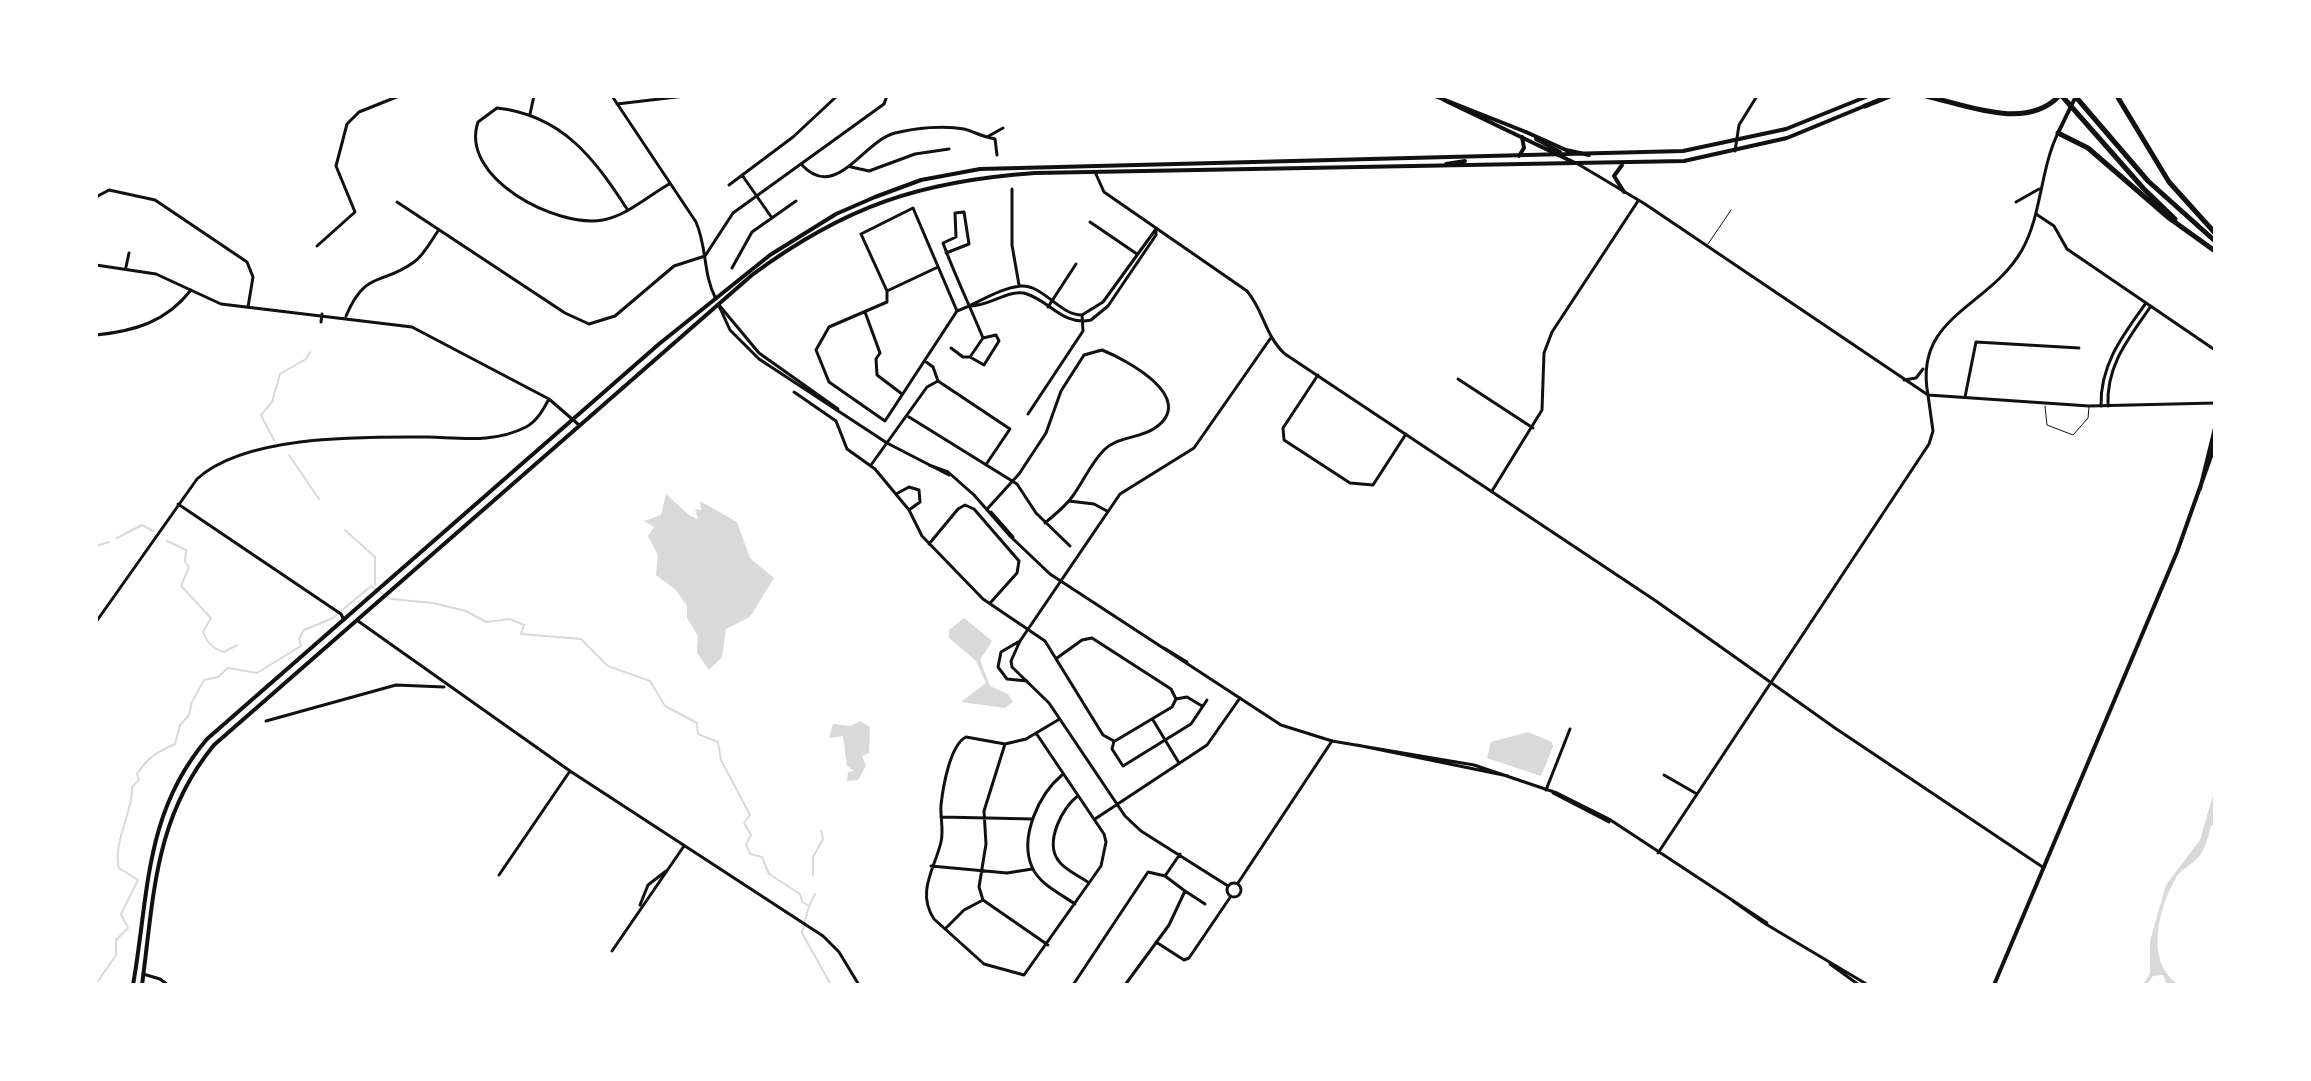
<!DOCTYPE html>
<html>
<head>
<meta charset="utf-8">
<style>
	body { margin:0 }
	#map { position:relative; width:2311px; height:1081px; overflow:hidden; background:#fff; font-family:"Roboto Serif",serif }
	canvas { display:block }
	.frame { position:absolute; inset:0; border:98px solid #fff; pointer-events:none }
</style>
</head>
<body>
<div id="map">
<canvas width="2311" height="1081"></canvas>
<div class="frame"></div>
</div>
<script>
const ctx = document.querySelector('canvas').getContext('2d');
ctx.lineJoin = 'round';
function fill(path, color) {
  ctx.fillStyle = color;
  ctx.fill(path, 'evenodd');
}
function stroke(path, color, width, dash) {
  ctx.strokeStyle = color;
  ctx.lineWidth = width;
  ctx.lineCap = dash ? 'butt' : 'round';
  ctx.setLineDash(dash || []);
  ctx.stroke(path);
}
const water = new Path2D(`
	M 666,494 L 690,516 L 698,519 L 695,509 L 701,510 L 700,501 L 737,522 L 750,558 L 774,578 L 750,617 L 726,629 L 722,657 L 709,670 L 697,653 L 698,636 L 687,618 L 687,606 L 676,590 L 656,575 L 658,555 L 648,536 L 654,527 L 644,521 L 661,515 Z
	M 964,618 L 992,641 L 980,660 L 990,686 L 1008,694 L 1013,702 L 1005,708 L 961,702 L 986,683 L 976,661 L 949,638 L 949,630 Z
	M 860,721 L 870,727 L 869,753 L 862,756 L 866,766 L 858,780 L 847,781 L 848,772 L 854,771 L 847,766 L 843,736 L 829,738 L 833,724 L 850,726 Z
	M 1528,732 L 1552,742 L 1553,747 L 1541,776 L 1487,758 L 1491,742 Z
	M 2215,788 L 2215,825 L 2211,826 C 2208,838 2205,851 2196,860 C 2189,866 2182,869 2177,876 C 2159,906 2143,964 2180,985 L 2167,984 L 2163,975 L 2153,976 L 2147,985 L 2143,985 L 2150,973 L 2150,941 L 2166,885 L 2200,840 Z`);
const stream = new Path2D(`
	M 274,440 L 261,415 L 272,402 L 280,374 L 306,359 L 310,352
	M 289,455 L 319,499
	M 345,530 L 375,557 L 375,585
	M 117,538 L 142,525 L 153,531
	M 167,541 L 186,550 L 185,562 L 189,567 L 181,586 L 211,618 L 203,632 C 207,643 213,649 224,652 L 237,645
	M 96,546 L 109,542
	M 813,875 L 813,857 L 823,839 L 821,831
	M 809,906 L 815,894
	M 96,984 L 116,955 L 116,940 L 128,928 L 121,914 L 138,880 L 119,868 C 112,844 134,809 132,787 L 139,780 L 137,774 C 148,757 157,752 175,744 L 180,725 L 189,715 L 192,702 L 204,680 L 218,677 L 228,668 L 257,673 L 301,646 L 299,639 L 304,630 L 333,618 L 371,586 L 391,599 L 433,603 L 466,611 L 486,622 L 510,619 L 524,625 L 521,634 L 581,639 L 608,666 L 650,681 L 665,706 L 697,723 L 698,734 L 718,742 L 721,760 L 750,815 L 744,823 L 751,835 L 746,844 L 750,854 L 762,857 L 769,874 L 800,894 L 802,902 L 809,906 L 802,933 L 831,985`);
const service = new Path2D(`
	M 1708,244 L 1731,210
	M 2045,406 L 2047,425 L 2073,435 L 2088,418 L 2089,407`);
const minor = new Path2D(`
	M 612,96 L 696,222 C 707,247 703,273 715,297
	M 617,104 L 685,96
	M 530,114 L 534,96
	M 987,137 L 995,139 L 997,155
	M 802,165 C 836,202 863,141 895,133 C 915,128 944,125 964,129 C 972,131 979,135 987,137 L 1003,128
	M 851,167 L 869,171 L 915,154 L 949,149
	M 742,175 L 772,218
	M 729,185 L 793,137 L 837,96
	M 1012,189 L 1012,245 L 1019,285
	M 96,197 L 109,190 L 155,200 L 247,262 L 253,277 L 248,307
	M 397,202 L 565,313 L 589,324 L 615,316 L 674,266 L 705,256 L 733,213 L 884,104 L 887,96
	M 913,208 L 957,311 L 885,421 L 829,382 L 816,350 L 829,327 L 887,302 L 887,291 L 861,234 Z
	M 627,209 C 594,158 562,115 497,108 L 478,122 C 459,178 556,228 603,220 C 626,216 650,195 669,184
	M 2036,214 L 2054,226 L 2067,249 L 2215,350
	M 1090,222 L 1137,254
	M 317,246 L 355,212 L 336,166 L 347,124 L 359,112 L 399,96
	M 946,253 L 969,244 L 964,212 L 955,213 L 956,237 L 943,243 C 955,276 970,306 983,338
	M 96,265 L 156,274 L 221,304 L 412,327 L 549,399 L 579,425
	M 126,267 L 129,253
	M 732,268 L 752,232 L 796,201
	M 887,291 L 938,267
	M 970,306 C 988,307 1010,288 1027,294 C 1051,302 1063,326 1091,320 L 1108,306 L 1156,235 L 1156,229
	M 1048,307 L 1076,264
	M 957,311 C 977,304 999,288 1021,286 C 1044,285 1059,315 1082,315
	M 865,312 L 880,353 L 876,359 L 877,375 L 902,394
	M 1082,315 L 1103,302 L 1156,229
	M 346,316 C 366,269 382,286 414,262 C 424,255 431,241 438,231
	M 321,322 L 322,314
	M 96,335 C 135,331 166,322 191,290
	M 951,348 L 963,357 L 970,357 L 983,338 L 996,335 L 999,341 L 984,365 L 970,357
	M 925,361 L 933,367 L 938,381 L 1010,429 L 987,463
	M 1318,375 L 1283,428 L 1284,440 L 1350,483 L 1373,485 L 1406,434
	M 1458,379 L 1533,428
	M 794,392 L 836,421 L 847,449 L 875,469 L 909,510 L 922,536 L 983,599 L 1045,641 L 1103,735 L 1114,741
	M 1965,397 L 1976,342 L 2079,348
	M 2101,406 C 2100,364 2123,335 2146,303
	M 2108,406 C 2106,365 2129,338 2151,306
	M 1028,414 L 1083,331 L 1082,315
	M 909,417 L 1017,484 L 1036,513 L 1070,546
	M 871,465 L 927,387 L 938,381
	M 1492,491 L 1542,410 L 1544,353 L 1552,332 L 1638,201
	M 896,494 L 909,487 L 919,490 L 920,502 L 909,510
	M 1069,501 L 1094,504 L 1107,511
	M 178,504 L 341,614 L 344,620
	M 988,508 L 1019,474 L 1046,433 L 1061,391 L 1084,355 L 1102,350 C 1127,360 1198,398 1155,428 C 1139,439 1118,436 1104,450 C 1091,463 1083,482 1072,497 C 1065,507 1054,515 1045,523
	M 929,544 L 958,509 L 965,505 L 974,509 L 1019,561 L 1017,573 L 991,602
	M 358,621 L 570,771 L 823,936 L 839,952 L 859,985
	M 96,622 L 197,479 C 246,434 365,437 429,437 C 462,438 495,443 526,427 C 537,421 543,410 549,399
	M 1020,641 L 1011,661 L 1012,667 L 1049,703 L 1125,816 L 1141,831 L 1228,886
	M 1018,642 L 1001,652 L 998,667 L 1007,679 L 1027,681
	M 1057,658 L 1082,640 L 1092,638 L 1171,689 L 1176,699
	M 1176,699 L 1187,697 L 1202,706
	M 1153,720 L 1179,763
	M 266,721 L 396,685 L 444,687
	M 1114,741 L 1112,749 L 1123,766 L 1191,724 L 1207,700
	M 1115,741 L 1172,707 L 1176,699
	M 1005,744 L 966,737 C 950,745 943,787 941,805 C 940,817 944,830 941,842 C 935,868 916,892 934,919 L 984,964 L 1024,975 L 1101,866 L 1106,842 L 1104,834 L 1036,733
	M 1062,775 C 1039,794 1019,837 1032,867 C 1039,884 1061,894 1075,904
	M 1664,775 L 1697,794
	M 1546,790 L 1570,729
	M 1078,796 C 1062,807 1045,842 1058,860 C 1064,870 1080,876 1089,883
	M 941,817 L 1033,819
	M 1095,819 L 1207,745 L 1240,698
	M 1658,853 L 1929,444 L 1933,431 L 1928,395
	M 931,866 L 1007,873 L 1032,869
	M 499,875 L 570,771
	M 1165,876 L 1180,854
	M1227 890a7 7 0 1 1 14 0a7 7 0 1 1-14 0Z
	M 1238,883 L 1332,741
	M 1185,891 L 1205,904
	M 983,900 L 1048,945
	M 640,905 L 648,885 L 666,871
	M 945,929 L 964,910 L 983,900 L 979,887 L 986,844 L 984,811 L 1005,744 L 1026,739 L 1058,720
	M 1156,942 L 1184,960 L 1189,958 L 1231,896
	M 612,951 L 684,846
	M 1073,985 L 1148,872 L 1165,876 L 1185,891 L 1169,925 L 1125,985`);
const tertiary = new Path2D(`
	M 1735,151 L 1739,125 L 1757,96
	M 1578,164 L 1645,204 L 1928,395 L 2089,406 L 2215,403
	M 1095,172 L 1104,192 L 1247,291 C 1264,311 1265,336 1285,354 L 1656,601 L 1835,728 L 2044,868
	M 2016,202 L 2039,189
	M 719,305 L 759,353 L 838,409
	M 719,306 L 730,330 L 759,359 L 887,443 L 949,475
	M 1904,380 L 1916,378 L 1923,369
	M 1928,395 C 1913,316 1989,308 2022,250 C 2042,214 2040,170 2058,133
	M 929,465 L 948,472 L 974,495 L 1010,536 L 1050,574 L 1281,725 L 1332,741 L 1474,765 L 1557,793 L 1609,819 L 1767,923
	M 991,512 L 1013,537
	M 1020,641 L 1120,494 L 1194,448 L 1270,339
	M 1164,648 L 1187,662
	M 1357,745 L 1508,776
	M 1553,793 L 1609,822
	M 1733,901 L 1764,923 L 1868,985
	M 1830,964 L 1859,985
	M 143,974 L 160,979 L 168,985`);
const secondary = new Path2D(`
	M 1435,96 L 1526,132
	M 1444,100 L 1575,163
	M 2058,133 L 2076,96
	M 1536,139 L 1560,152
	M 2200,489 L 2215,428
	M 1994,985 L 2177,552 L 2215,445`);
const primary = new Path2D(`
	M 1526,132 L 1566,150 L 1589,155
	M 1519,156 L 1524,148 L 1522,137
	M 1446,164 L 1465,161
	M 1622,165 L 1614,176 L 1624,192
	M 133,985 C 149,894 144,813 207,739 L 659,344 L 770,255 L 836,214 L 875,197 L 921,180 L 980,169 L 1683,151 L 1786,129 L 1868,96
	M 142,985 C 154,896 154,818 214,745 L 752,275 C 845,206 921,181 1035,173 L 1684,161 L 1787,138 L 1867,105`);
const motorway = new Path2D(`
	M 1926,96 C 1966,105 2026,131 2059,96
	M 2062,96 L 2143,188 L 2175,219
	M 2075,96 L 2148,181 L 2215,241
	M 2117,96 L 2169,182 L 2215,233
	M 1865,106 L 1890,96
	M 2058,133 L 2088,148 L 2169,218 L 2215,251`);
fill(water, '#d9d9d9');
stroke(stream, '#d9d9d9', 2);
stroke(service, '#111', 1);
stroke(minor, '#111', 3);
stroke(tertiary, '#111', 3);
stroke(secondary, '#111', 4);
stroke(primary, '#111', 4);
stroke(motorway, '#111', 5);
</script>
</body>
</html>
